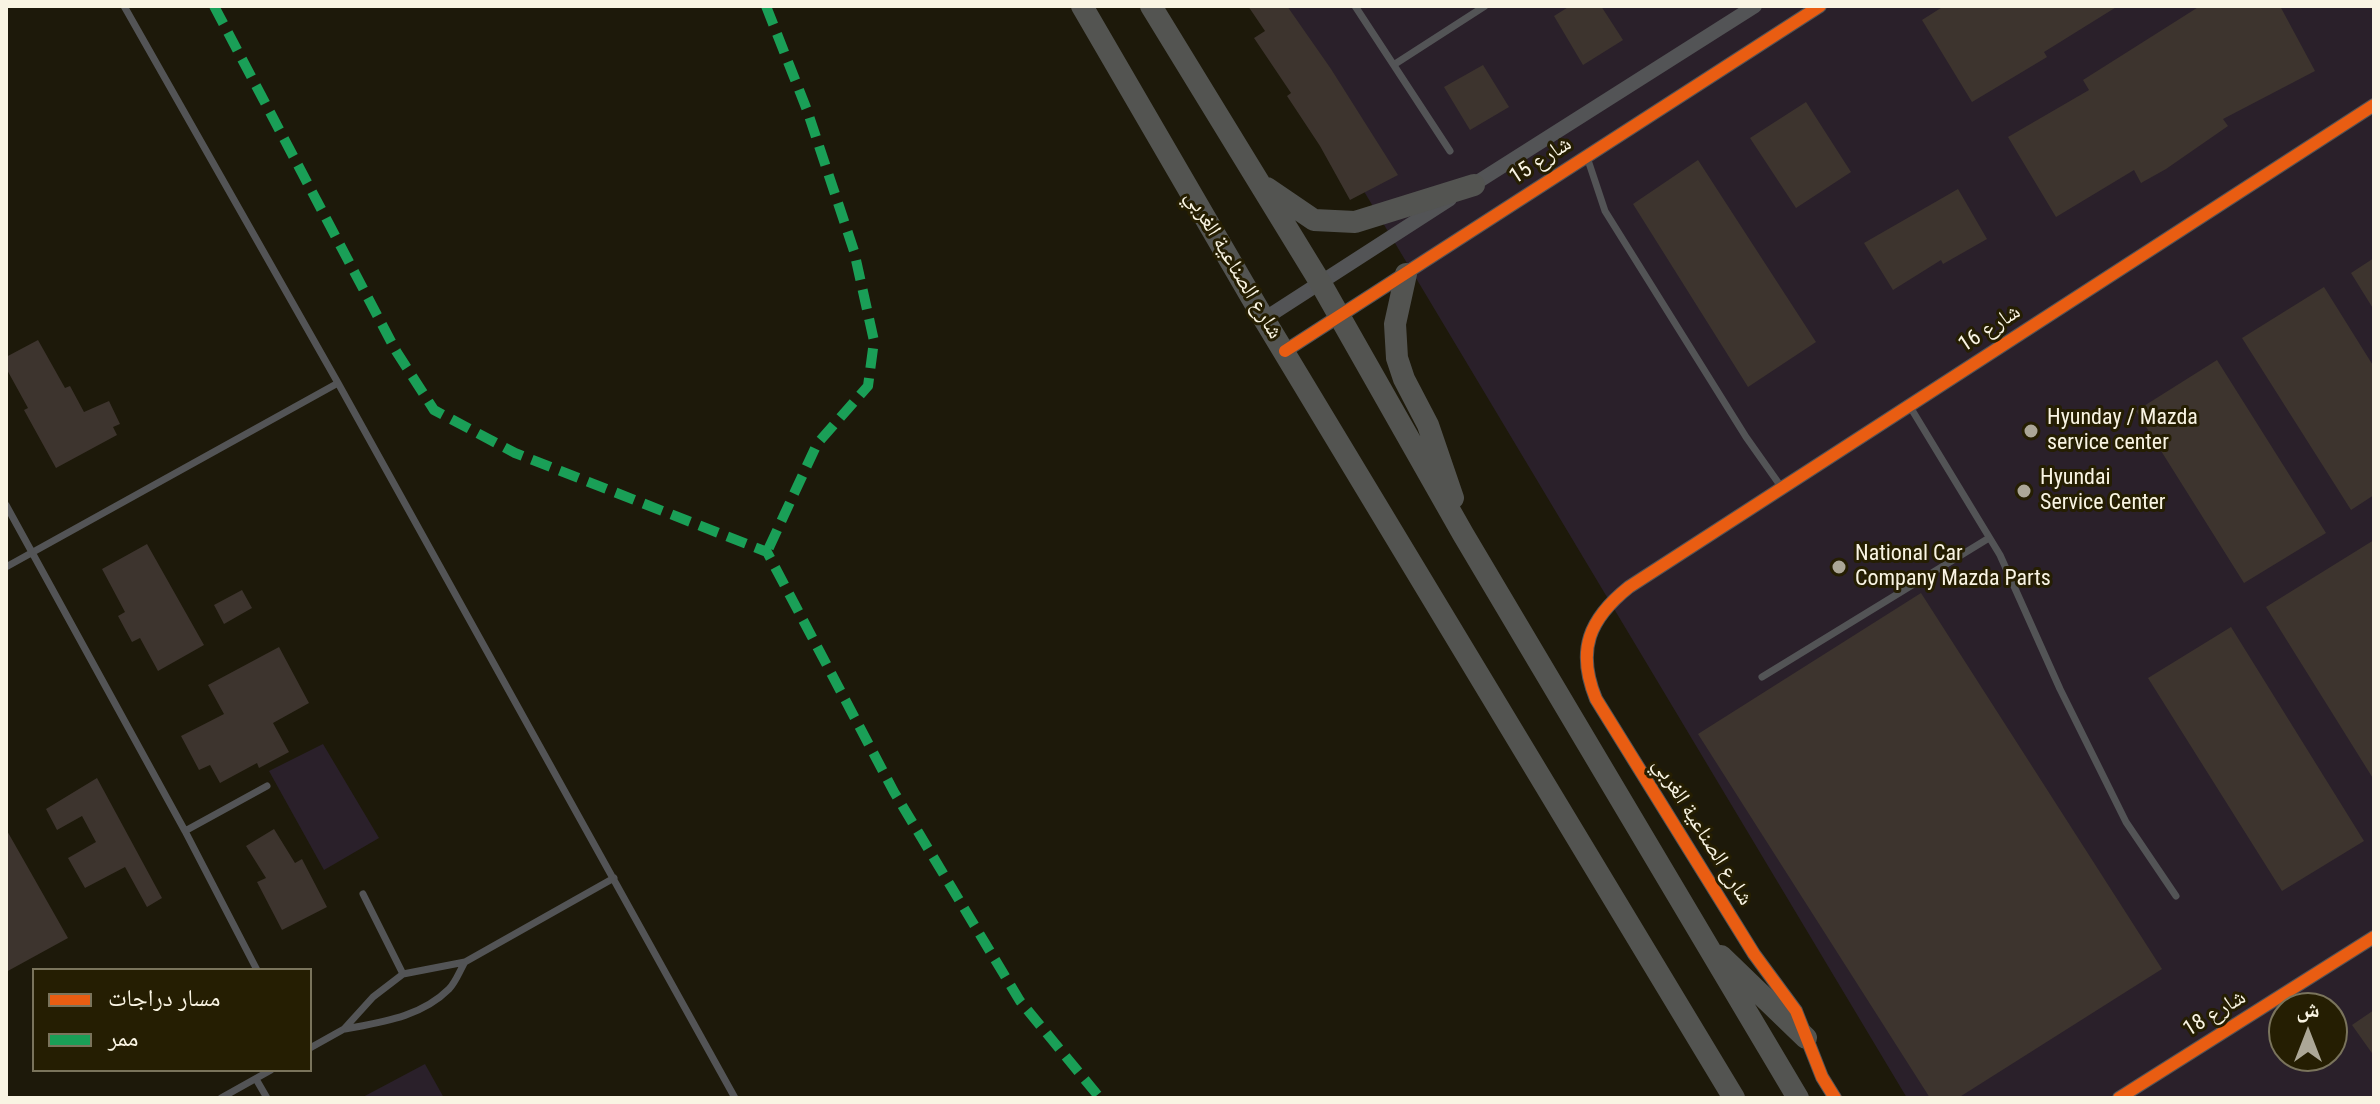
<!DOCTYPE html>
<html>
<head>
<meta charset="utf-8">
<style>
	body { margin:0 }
	#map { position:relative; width:2380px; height:1104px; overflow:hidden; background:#1d190a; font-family:"Roboto Condensed","Noto Naskh Arabic",sans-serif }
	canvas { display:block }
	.frame { position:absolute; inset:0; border:8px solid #f9f4e3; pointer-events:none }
	.legend { position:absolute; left:32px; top:968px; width:280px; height:104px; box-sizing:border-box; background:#251e02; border:2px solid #7a745c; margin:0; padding:10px 14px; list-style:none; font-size:24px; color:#f9f4e3 }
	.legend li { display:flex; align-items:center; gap:16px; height:40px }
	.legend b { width:40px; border:2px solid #7a745c }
	.north { position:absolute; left:2268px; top:992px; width:80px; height:80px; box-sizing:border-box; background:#251e02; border:2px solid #7a745c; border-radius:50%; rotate:0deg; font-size:22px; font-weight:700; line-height:32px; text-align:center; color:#f9f4e3 }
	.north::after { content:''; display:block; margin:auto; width:28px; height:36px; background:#aca797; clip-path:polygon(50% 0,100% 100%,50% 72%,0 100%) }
</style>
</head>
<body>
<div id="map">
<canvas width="2380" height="1104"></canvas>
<div class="frame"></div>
<ul class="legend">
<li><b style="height:10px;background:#e95d12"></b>مسار دراجات</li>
<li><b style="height:10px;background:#1a9f57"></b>ممر</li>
</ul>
<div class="north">ش</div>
</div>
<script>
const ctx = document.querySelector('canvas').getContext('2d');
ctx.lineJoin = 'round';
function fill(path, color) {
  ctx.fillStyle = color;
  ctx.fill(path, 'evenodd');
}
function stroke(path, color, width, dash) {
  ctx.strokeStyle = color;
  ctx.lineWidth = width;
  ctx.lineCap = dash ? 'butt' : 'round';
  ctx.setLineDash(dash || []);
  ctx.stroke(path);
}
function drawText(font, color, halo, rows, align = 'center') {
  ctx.font = font + ' "Roboto Condensed","Noto Naskh Arabic",sans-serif';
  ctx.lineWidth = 6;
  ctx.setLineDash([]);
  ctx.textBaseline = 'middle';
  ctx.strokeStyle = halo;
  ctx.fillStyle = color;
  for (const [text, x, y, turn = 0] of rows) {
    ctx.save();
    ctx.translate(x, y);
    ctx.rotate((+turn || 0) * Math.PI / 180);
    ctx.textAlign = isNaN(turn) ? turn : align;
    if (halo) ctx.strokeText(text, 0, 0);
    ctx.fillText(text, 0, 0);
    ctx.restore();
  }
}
const industrial = new Path2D(`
	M 1253,6 L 2374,6 L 2374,1098 L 1907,1098 ZM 2284,1008 L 2332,1008 L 2332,1056 L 2284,1056 Z
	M 323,744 L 379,838 L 324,870 L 269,771 Z
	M 425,1064 L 444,1098 L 361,1098 Z`);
const building = new Path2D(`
	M 1248,6 L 1287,6 L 1331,69 L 1398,175 L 1350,200 L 1320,146 L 1287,96 L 1291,93 L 1254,38 L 1265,31 Z
	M 1570,6 L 1601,6 L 1623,40 L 1583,65 L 1554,16 Z
	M 1944,6 L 2118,6 L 2044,52 L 2047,57 L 1972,102 L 1922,20 Z
	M 2200,6 L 2280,6 L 2315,71 L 2223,119 L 2228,126 L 2166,169 L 2141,183 L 2134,170 L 2056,217 L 2008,137 L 2089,90 L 2083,80 Z
	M 1483,65 L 1509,107 L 1470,130 L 1444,87 Z
	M 1806,102 L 1851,172 L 1796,208 L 1750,138 Z
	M 1698,160 L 1816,342 L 1748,387 L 1633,204 Z
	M 1958,189 L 1987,239 L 1943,264 L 1941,260 L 1893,290 L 1864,243 Z
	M 2374,258 L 2374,310 L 2351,273 Z
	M 2324,287 L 2374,367 L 2374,495 L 2351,510 L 2242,338 Z
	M 38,340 L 65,388 L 70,386 L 84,412 L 109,401 L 120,424 L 113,427 L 117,435 L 56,468 L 24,410 L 28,408 L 6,368 L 6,357 Z
	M 2217,360 L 2326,533 L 2244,583 L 2136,411 Z
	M 2374,540 L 2374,780 L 2266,607 Z
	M 147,544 L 204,645 L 158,671 L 140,638 L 132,642 L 118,616 L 125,612 L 102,569 Z
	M 242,590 L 252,608 L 224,624 L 214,605 Z
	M 1921,593 L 2162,969 L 1958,1098 L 1930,1098 L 1698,734 Z
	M 2231,627 L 2364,841 L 2282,891 L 2148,678 Z
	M 279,647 L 309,703 L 273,723 L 289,752 L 259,768 L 257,763 L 220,783 L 210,765 L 199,770 L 181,736 L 224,714 L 208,685 Z
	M 97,778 L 162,898 L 147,907 L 125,867 L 85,888 L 68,858 L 96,842 L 82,816 L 57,830 L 46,809 Z
	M 6,829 L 68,938 L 6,972 Z
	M 274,829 L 295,863 L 302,859 L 327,907 L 282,930 L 257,882 L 266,878 L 246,846 Z
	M 2374,1010 L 2374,1056 L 2352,1025 Z`);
const service = new Path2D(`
	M 124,6 L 338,383 L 735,1098
	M 1355,6 L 1450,151
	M 1395,64 L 1485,6
	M 1587,157 L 1605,211 L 1746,437 L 1782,488
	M 1909,405 L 2000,555 L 2060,689 L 2126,822 L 2176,896
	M 6,505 L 185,831 L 257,970
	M 6,567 L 338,383
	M 1762,677 L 1989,538
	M 185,831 L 267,786
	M 363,894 L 403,974
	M 345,1029 C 382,1022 421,1017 449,989 C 456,982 460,970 465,962
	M 310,1048 L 344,1029 L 373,997 L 403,974 L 465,962 L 614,878
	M 256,1079 L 267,1098
	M 221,1098 L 271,1070`);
const minor = new Path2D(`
	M 1468,188 L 1755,6
	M 1264,319 L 1450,199
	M 1285,351 L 1820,6
	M 1835,1098 L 1822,1077 L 1796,1011 L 1754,954 L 1596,699 C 1576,650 1589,619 1629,587 L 2374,105
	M 2119,1098 L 2374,937`);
const primary = new Path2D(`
	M 1082,6 L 1264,319 L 1734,1098
	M 1151,6 L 1320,282 L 1463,534 L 1798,1098
	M 1267,188 L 1314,220 L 1355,222 L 1474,185
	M 1406,274 L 1395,324 L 1397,358 L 1404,379 L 1428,425 L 1453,498
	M 1721,956 L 1806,1038`);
const quiet = new Path2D(`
	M 214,6 L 396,351 L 434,410 L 515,453 L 767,552 L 894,792 L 1020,1001 L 1100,1098
	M 766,6 L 807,110 L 854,251 L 874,341 L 868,386 L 817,444 L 767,552`);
const cycleway = new Path2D(`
	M 1285,351 L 1820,6
	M 1835,1098 L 1822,1077 L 1796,1011 L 1754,954 L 1596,699 C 1576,650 1589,619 1629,587 L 2374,105
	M 2119,1098 L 2374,937`);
const markers = [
	[2031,431,8,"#aca797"],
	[2024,491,8,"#aca797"],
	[1839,567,8,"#aca797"]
];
const streetNames = [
	["شارع 15",1541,161,-33],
	["شارع الصناعية الغربي",1233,265,59],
	["شارع 16",1990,329,-33],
	["شارع الصناعية الغربي",1702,832,58],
	["شارع 18",2215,1014,-32]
];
const poiNames = [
	["Hyunday / Mazda",2047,418],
	["service center",2047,443],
	["Hyundai",2040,478],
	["Service Center",2040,503],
	["National Car",1855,554],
	["Company Mazda Parts",1855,579]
];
fill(industrial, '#2a202a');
fill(building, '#3d342e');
stroke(service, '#535456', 7);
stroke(minor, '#535456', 14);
stroke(primary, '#535451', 22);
stroke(quiet, '#1a9f57', 10, [20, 10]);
stroke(cycleway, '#e95d12', 12);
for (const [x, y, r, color] of markers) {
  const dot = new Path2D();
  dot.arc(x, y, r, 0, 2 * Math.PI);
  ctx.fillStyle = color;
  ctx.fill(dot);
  stroke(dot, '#251e02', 3);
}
drawText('22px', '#f9f4e3', '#251e02', streetNames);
drawText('22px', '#f9f4e3', '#251e02', poiNames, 'left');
</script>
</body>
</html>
